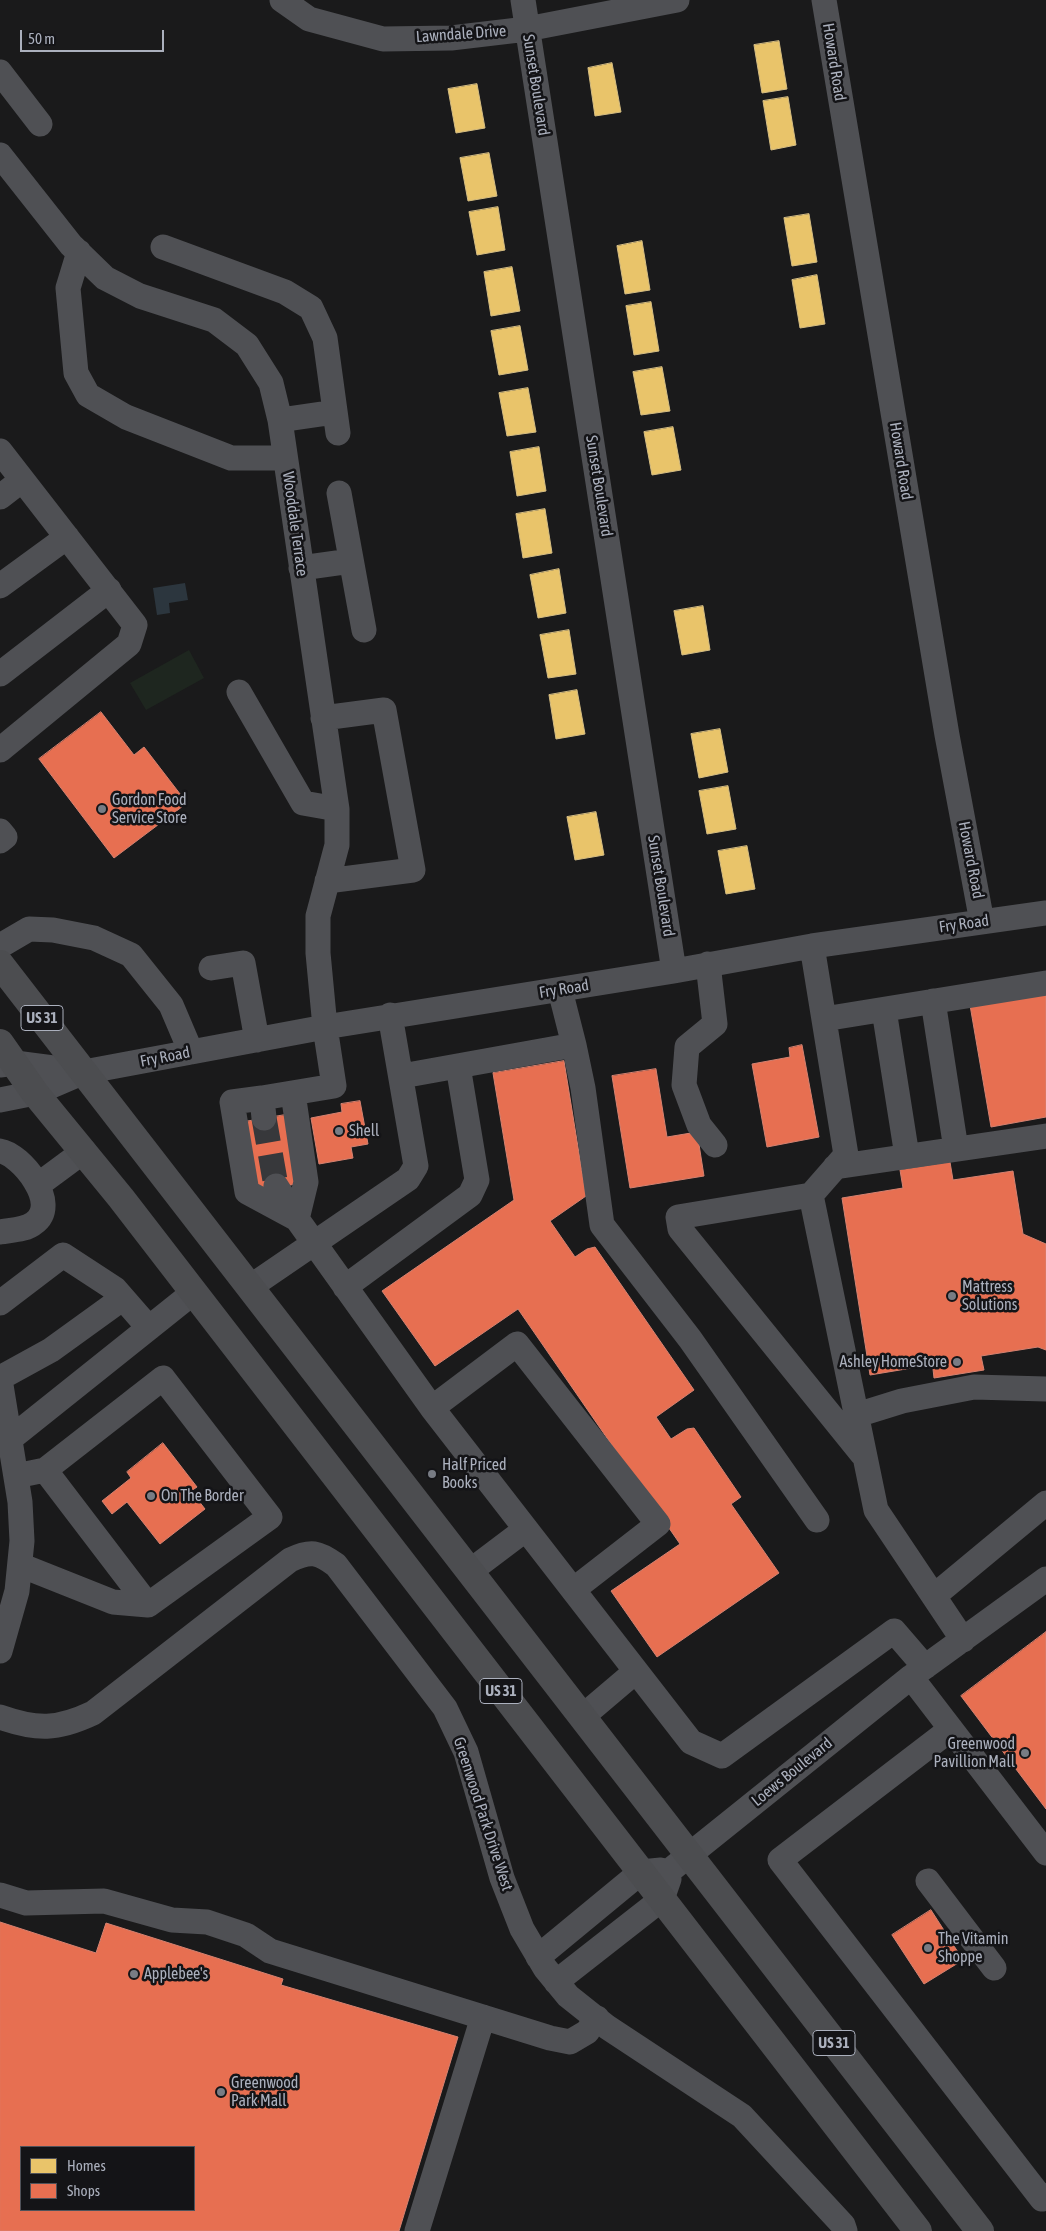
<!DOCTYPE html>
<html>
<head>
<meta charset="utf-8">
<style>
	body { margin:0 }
	#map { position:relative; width:1046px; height:2231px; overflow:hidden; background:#1a1a1b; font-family:"Asap Condensed",sans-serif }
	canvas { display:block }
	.legend { position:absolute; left:20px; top:2146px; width:175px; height:65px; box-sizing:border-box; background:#141417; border:1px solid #505259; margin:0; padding:6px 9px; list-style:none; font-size:15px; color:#abb0bd }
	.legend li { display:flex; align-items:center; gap:10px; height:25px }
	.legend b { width:25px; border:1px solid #505259 }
	.scale { position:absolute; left:20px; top:30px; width:144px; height:22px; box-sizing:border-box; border:2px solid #abb0bd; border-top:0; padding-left:6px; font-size:15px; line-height:18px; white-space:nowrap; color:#abb0bd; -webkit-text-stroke:4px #141417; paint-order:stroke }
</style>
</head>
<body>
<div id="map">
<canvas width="1046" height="2231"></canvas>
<ul class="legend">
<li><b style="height:14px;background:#e9c46a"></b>Homes</li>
<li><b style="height:14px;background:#e76f51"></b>Shops</li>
</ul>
<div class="scale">50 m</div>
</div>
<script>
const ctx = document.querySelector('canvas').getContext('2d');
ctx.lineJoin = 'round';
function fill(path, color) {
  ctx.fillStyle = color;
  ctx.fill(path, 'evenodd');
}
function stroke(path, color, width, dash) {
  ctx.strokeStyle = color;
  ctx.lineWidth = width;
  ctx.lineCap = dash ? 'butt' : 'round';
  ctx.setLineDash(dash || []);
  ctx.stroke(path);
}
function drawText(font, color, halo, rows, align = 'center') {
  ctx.font = font + ' "Asap Condensed",sans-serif';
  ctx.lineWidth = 5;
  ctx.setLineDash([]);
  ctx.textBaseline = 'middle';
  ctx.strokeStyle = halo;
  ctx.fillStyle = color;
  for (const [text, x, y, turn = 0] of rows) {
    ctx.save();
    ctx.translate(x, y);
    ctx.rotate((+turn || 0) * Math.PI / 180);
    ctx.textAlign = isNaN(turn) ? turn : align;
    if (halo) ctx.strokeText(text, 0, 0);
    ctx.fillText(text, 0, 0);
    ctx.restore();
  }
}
const green = new Path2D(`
	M 189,650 L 204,678 L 146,710 L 130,683 Z`);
const water = new Path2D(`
	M 185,583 L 188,600 L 169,603 L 170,613 L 157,615 L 153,588 Z`);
const homes = new Path2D(`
	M 779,41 L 787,89 L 762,93 L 754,45 Z
	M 612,63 L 621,112 L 595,116 L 588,68 Z
	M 477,84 L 485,128 L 456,133 L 448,89 Z
	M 788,97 L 796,145 L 771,150 L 763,101 Z
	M 489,153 L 497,196 L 468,201 L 460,158 Z
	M 498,207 L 505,250 L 477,255 L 469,212 Z
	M 809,214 L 817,262 L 792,266 L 784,218 Z
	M 642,241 L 650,290 L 625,294 L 617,246 Z
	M 512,267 L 520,311 L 491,316 L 484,272 Z
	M 817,275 L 825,324 L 800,328 L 792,280 Z
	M 651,302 L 659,351 L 634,355 L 626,306 Z
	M 520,326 L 528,370 L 499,375 L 491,331 Z
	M 662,367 L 670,411 L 641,415 L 633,372 Z
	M 528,388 L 536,432 L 507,436 L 499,393 Z
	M 673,427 L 681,470 L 652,475 L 644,432 Z
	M 539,447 L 546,491 L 517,496 L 510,452 Z
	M 545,509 L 552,553 L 523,558 L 516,514 Z
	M 559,569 L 566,613 L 538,618 L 530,575 Z
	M 703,606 L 710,650 L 682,655 L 674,611 Z
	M 569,630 L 576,674 L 548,678 L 540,635 Z
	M 577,690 L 585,734 L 556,739 L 549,695 Z
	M 720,729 L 728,772 L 699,778 L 691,734 Z
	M 728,786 L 736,829 L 707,834 L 699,791 Z
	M 596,812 L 604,855 L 575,860 L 567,817 Z
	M 747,846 L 755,889 L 726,894 L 718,851 Z`);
const shops = new Path2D(`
	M 101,712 L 134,755 L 144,747 L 187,803 L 114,858 L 39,759 Z
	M 1046,992 L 1046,1117 L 991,1127 L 970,1005 Z
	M 802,1045 L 819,1137 L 767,1147 L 752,1064 L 790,1057 L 789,1048 Z
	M 564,1061 L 586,1196 L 550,1221 L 575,1257 L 587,1249 L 595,1247 L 694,1390 L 656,1417 L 671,1439 L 687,1429 L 694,1428 L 741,1497 L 731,1504 L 779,1573 L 657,1657 L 611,1591 L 680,1544 L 518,1309 L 435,1366 L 382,1291 L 514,1200 L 493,1073 Z
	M 656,1069 L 667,1137 L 697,1132 L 704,1176 L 630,1188 L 612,1076 Z
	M 360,1101 L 368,1144 L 351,1147 L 353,1158 L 319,1164 L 311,1118 L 342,1112 L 341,1104 Z
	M 291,1114 L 302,1183 L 250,1192 L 238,1123 Z
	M 950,1162 L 953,1180 L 1013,1171 L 1023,1234 L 1046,1244 L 1046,1350 L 1038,1347 L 981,1356 L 984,1370 L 934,1378 L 932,1360 L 922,1356 L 918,1367 L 870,1375 L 842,1198 L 903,1188 L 900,1170 Z
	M 163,1443 L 197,1487 L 191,1491 L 205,1509 L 160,1544 L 127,1502 L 112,1514 L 102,1501 L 131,1478 L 127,1472 Z
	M 1046,1632 L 1046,1809 L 961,1696 Z
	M 931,1910 L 963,1960 L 924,1984 L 892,1935 Z
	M 0,1922 L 96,1953 L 106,1923 L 283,1979 L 281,1985 L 458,2037 L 399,2231 L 0,2231 ZM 21,2147 L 194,2147 L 194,2210 L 21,2210 Z`);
const minorTunnel = new Path2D(`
	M 264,1118 L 276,1186`);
const minor = new Path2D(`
	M 282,0 L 309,19 L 383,39 L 451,38 L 527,29 L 677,0
	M 523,0 L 674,971
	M 824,0 L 947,735 L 982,922
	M 0,72 L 40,124
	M 0,155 L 71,245 L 105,278 L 140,296 L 214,320 L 247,345 L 271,383 L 280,420 L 337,809 L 337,845 L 318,916 L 318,953 L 325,1027 L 334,1086 L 262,1098 L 264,1118
	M 163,247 L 285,292 L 311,308 L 325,338 L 338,433
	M 79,252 L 68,288 L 76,373 L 88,395 L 126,417 L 231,458 L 285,458
	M 280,420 L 335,412
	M 0,451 L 135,625 L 129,644 L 0,750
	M 339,493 L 364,630
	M 0,497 L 22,480
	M 301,568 L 351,561
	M 0,586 L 67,537
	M 0,674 L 109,590
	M 239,692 L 303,803 L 337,809
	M 323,718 L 384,710 L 413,870 L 327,881
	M 0,831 L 5,837 L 0,841
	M 0,946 L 29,929 L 53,930 L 94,938 L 131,955 L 171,1005 L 191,1052
	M 812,946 L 846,1155 L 811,1195 L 876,1510 L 963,1640
	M 708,964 L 715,1024 L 687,1047 L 684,1085 L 699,1125 L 715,1145
	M 211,968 L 243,963 L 257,1040
	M 933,1001 L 956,1149
	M 884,1010 L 907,1156
	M 824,1019 L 1046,983
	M 574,1045 L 583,1088 L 602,1225 L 690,1339 L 817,1520
	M 0,1065 L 15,1063 L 84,1072
	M 402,1076 L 574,1045 L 560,990
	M 262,1098 L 232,1102 L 247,1192 L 297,1219 L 306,1182 L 293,1093
	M 0,1100 L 35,1093 L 84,1072 L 325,1027 L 674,971 L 812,946 L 1046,913
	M 0,1151 C 21,1154 61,1204 34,1223 C 26,1230 11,1230 0,1232
	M 835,1167 L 1046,1136
	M 38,1185 L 84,1151
	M 276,1186 L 297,1219 L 432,1408 L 691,1742 L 722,1756 L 894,1631 L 925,1667
	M 811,1195 L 678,1217 L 680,1229 L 862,1454
	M 250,1287 L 408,1179 L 416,1166 L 390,1015
	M 345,1287 L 470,1195 L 477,1180 L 458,1066
	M 0,1303 L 63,1255 L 115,1289 L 149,1328
	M 0,1378 L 51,1350 L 123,1298
	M 0,1379 L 20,1502 L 22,1541 L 17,1591 L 0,1651
	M 432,1408 L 517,1344 L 658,1524 L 573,1590
	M 857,1415 L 902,1401 L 974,1387 L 1046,1389
	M 10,1439 L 194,1292
	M 45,1470 L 148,1605
	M 16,1476 L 45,1470 L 163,1378 L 270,1517 L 148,1605 L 113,1602 L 20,1565
	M 469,1572 L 526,1529
	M 934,1596 L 1046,1503
	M 911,1677 L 1046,1853
	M 0,1717 C 37,1730 57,1730 93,1713 L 290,1560 C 311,1550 318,1552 336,1565 L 445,1708 L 466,1752 L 502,1878 L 522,1929 L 545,1968 L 568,1996 L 607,2027 L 742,2116 L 843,2225 L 845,2231
	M 582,1717 L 635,1672
	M 951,1729 L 780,1860 L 1042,2199 L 1046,2196
	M 673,1868 L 911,1677 L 1046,1579
	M 928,1881 L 994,1968
	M 0,1895 L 26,1903 L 104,1901 L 172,1920 L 207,1922 L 246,1935 L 270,1951 L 550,2038 L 570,2042 L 587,2032 L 597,2018
	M 538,1957 L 641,1872 L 661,1870
	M 556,1982 L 662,1899 L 669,1879
	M 417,2231 L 483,2017`);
const major = new Path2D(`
	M 0,964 L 980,2231
	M 0,1043 L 35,1093 L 121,1198 L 918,2231`);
const markers = [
	[102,809,5,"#787c84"],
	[339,1131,5,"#787c84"],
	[952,1296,5,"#787c84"],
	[957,1362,5,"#787c84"],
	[432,1474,5,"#787c84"],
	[151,1496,5,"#787c84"],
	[1025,1753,5,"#787c84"],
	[928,1948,5,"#787c84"],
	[134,1974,5,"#787c84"],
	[221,2092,5,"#787c84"]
];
const shields = [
	[42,1018,42],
	[501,1691,42],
	[834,2043,42]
];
const shieldNames = [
	["US 31",42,1018],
	["US 31",501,1691],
	["US 31",834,2043]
];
const streetNames = [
	["Lawndale Drive",461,34,-4],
	["Howard Road",834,62,81],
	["Sunset Boulevard",536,85,81],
	["Howard Road",901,461,81],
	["Sunset Boulevard",599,486,81],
	["Wooddale Terrace",295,524,82],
	["Howard Road",971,860,79],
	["Sunset Boulevard",661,886,81],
	["Fry Road",964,924,-8],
	["Fry Road",564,989,-9],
	["Fry Road",165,1057,-11],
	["Loews Boulevard",792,1772,-39],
	["Greenwood Park Drive West",483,1814,72]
];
const poiNames = [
	["Gordon Food",112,800],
	["Service Store",112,818],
	["Shell",349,1131],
	["Mattress",962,1287],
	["Solutions",962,1305],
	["Ashley HomeStore",947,1362,"right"],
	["Half Priced",442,1465],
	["Books",442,1483],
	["On The Border",161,1496],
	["Greenwood",1015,1744,"right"],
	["Pavillion Mall",1015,1762,"right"],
	["The Vitamin",938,1939],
	["Shoppe",938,1957],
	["Applebee's",144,1974],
	["Greenwood",231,2083],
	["Park Mall",231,2101]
];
fill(green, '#1e261f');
fill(water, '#2c363e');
fill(homes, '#e9c46a');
stroke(homes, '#d6be83', 1);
fill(shops, '#e76f51');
stroke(shops, '#d58271', 1);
stroke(minorTunnel, '#37383b', 25, [25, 12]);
stroke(minor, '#4f5054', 25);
stroke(major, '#4c4d50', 28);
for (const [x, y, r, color] of markers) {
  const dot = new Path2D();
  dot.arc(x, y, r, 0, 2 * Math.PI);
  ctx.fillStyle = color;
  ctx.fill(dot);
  stroke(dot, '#141417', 2);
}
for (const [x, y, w] of shields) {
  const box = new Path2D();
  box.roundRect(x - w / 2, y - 12.5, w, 25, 4);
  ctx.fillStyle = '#141417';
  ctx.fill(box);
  stroke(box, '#abb0bd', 1);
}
drawText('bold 15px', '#abb0bd', null, shieldNames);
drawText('16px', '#abb0bd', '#141417', streetNames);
drawText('16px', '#abb0bd', '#141417', poiNames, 'left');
</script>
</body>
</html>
